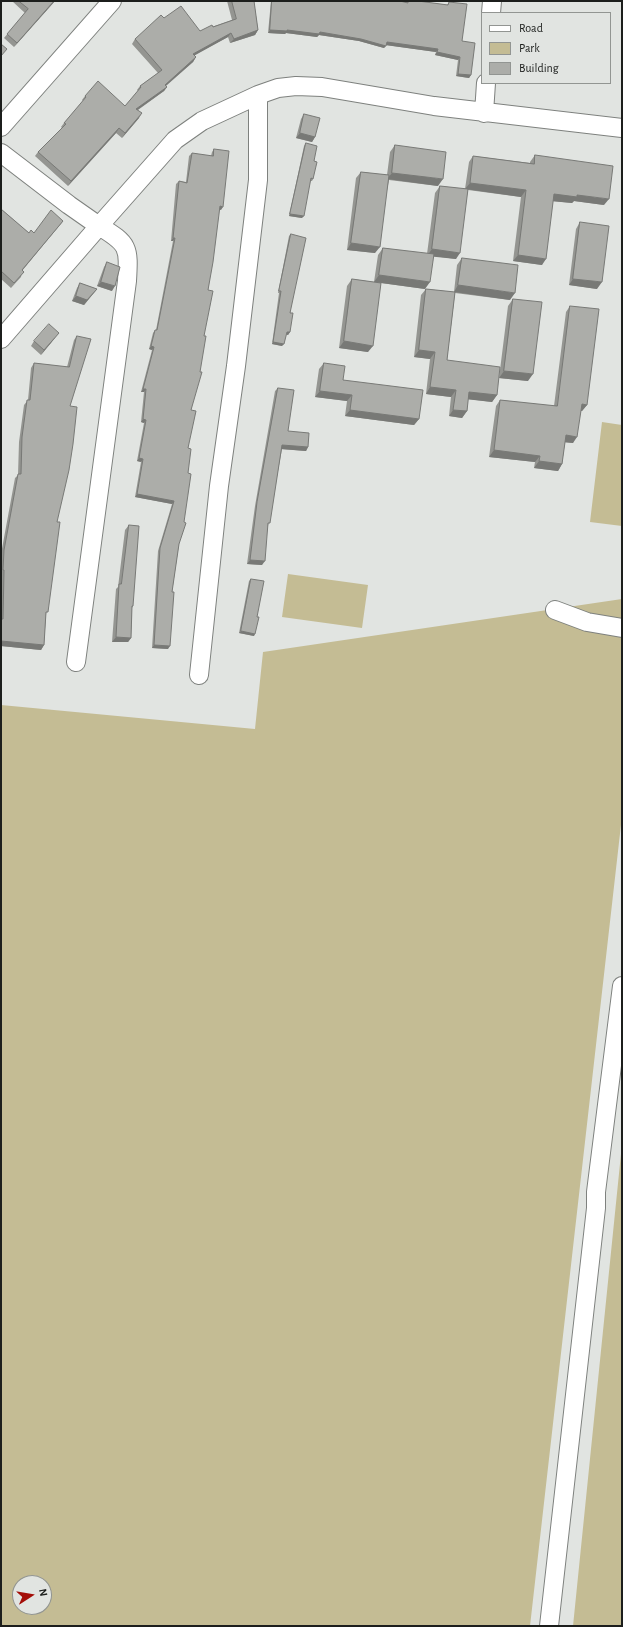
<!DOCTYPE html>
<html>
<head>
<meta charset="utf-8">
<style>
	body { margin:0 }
	#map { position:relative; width:623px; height:1627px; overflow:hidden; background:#e1e4e1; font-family:"Alegreya Sans",sans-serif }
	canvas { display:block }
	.frame { position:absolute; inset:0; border:2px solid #1c1e1c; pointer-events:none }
	.legend { position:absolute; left:481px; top:12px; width:130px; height:72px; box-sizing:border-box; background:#e1e4e1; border:1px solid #929592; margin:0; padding:5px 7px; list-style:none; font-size:12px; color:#1c1e1c }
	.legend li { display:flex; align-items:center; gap:8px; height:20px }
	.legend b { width:20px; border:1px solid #929592 }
	.north { position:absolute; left:12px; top:1575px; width:40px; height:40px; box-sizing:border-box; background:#e1e4e1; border:1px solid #929592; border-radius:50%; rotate:78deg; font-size:11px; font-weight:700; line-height:16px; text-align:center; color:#1c1e1c }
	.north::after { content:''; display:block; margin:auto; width:14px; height:18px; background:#a30d07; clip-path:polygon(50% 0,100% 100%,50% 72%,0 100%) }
</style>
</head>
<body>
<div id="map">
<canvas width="623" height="1627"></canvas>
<div class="frame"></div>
<ul class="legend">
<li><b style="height:5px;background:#fff"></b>Road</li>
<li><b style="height:11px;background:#c4bc94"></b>Park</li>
<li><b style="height:11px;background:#acada9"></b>Building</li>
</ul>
<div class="north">N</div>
</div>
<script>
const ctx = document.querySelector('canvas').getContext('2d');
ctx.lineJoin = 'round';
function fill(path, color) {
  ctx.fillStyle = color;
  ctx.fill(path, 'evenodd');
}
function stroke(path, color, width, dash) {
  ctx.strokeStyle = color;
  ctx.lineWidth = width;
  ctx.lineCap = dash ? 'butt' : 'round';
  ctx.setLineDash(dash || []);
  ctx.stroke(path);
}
const green = new Path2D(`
	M 602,422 L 622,425 L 622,526 L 590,522 Z
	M 288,574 L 368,585 L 362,628 L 282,617 Z
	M 622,599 L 622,816 L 530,1626 L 1,1626 L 1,705 L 255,729 L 263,652 ZM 20,1583 L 44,1583 L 44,1607 L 20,1607 Z
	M 622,1144 L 622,1626 L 573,1626 Z`);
const minor = new Path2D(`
	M 491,13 L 492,1
	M 484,113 L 486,83
	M 1,127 L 112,1
	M 1,153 L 69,205 L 99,226 L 175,140 L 202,121 L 258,95 L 278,88 L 296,86 L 322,87 L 434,106 L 622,128
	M 1,339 L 99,226 C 129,244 129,247 127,281 L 76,662
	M 555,610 L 587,622 L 622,628
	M 199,675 L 219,486 L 236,366 L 258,180 L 258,95
	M 549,1626 L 596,1208 L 596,1192 L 622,986`);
const wall = new Path2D(`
	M 12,1 L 55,1 L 14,47 L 4,38 L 25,13 Z
	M 227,1 L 254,1 L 258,30 L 255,35 L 230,43 L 228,37 L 194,55 L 196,57 L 193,62 L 166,86 L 167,87 L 164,91 L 138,110 L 139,118 L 122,138 L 116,133 L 68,186 L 35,156 L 38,152 L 62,128 L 61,127 L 64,123 L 83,101 L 82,100 L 85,96 L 125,106 L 138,91 L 137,90 L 140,86 L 158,73 L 132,44 L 135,39 L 164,18 L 200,31 L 232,20 Z
	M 271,1 L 400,1 L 407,2 L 408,1 L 418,1 L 447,5 L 449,2 L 462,41 L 471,75 L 469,78 L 456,76 L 458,60 L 435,55 L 436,52 L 386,45 L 384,48 L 359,41 L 319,35 L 317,37 L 286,33 L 285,34 L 268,33 Z
	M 304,114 L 315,137 L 312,142 L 296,138 L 301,119 Z
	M 306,143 L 314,161 L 313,179 L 312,181 L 310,181 L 302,218 L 289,216 L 304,146 Z
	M 395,145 L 438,186 L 389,180 L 375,253 L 347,250 L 356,178 L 361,172 L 387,175 L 390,152 Z
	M 214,149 L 221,210 L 219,209 L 208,290 L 204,336 L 191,410 L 179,544 L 172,592 L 168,649 L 152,648 L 158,551 L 172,504 L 135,497 L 141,462 L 137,461 L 144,423 L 141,422 L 144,392 L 141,392 L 152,350 L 149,349 L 153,333 L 155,330 L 156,330 L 173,241 L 171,241 L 176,184 L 179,181 L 186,182 L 189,156 L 192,153 L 211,156 L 212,152 Z
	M 535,155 L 604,205 L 574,201 L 572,203 L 553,201 L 542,265 L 513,261 L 521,197 L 468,190 L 456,259 L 433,256 L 425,289 L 381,283 L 368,352 L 339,348 L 347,286 L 352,279 L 374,282 L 378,255 L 383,248 L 427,254 L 435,193 L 440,186 L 465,189 L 469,162 L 473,156 L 530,163 L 530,162 Z
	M 1,209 L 29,233 L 34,233 L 63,221 L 22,271 L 21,277 L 11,288 L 1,279 Z
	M 580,222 L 597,289 L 569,285 L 576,229 Z
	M 291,234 L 290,332 L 288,335 L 286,334 L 282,346 L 272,344 L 279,293 L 278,293 L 289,236 Z
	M 462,258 L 510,300 L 455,293 L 447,360 L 497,395 L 492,402 L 468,399 L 467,411 L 462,418 L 449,416 L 451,397 L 426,394 L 430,359 L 414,357 L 421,295 L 426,289 L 454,292 L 457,265 Z
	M 107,262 L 112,291 L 97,286 L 104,267 Z
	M 80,283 L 97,289 L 84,305 L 72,301 L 77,288 Z
	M 513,299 L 528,381 L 499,378 L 508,306 Z
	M 570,306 L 587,405 L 582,411 L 581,411 L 573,443 L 565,442 L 562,464 L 558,471 L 534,468 L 535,462 L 489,457 L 496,406 L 500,400 L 554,406 L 566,312 Z
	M 77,336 L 70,406 L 46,615 L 44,645 L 41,650 L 1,646 L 1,554 L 15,478 L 18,475 L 19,442 L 24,405 L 28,400 L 31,368 L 34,363 L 67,367 L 74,340 Z
	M 55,338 L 41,355 L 31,346 L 34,341 Z
	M 324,363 L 343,380 L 419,419 L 414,425 L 345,416 L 347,401 L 315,397 L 319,369 Z
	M 278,388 L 288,431 L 308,447 L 306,451 L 282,449 L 268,526 L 262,565 L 247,564 L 255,506 L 275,391 Z
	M 129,525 L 133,606 L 132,608 L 131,638 L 128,642 L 112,642 L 116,589 L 118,587 L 125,530 Z
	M 251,579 L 257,617 L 254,636 L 239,633 L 249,581 Z`);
const shadedWall = new Path2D(`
	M 54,1 L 55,1 L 14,47 L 17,43 Z
	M 258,30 L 255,35 L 230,43 L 234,39 Z
	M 270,30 L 287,30 L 320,32 L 361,39 L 386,46 L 384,48 L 359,41 L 319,35 L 317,37 L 286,33 L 285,34 L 268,33 Z
	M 231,33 L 228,37 L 190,58 L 193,54 Z
	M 387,42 L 438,49 L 436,52 L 385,45 Z
	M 437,52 L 460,57 L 458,60 L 435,55 Z
	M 196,57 L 193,62 L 162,89 L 165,85 Z
	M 458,74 L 471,75 L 469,78 L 456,76 Z
	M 167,87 L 164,91 L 133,113 L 136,109 Z
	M 142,113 L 139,118 L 122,138 L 125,133 Z
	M 119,128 L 116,133 L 68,186 L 71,181 Z
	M 300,133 L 315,137 L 312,142 L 296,138 Z
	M 392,173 L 443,179 L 438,186 L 387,179 Z
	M 470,183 L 526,190 L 521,197 L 465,189 Z
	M 554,194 L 577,195 L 609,199 L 604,205 L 574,201 L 572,203 L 550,201 Z
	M 220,206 L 223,207 L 221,210 L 218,209 Z
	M 290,214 L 304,216 L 302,218 L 289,216 Z
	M 63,221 L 60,225 L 18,275 L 22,270 Z
	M 173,238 L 175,238 L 173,241 L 171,241 Z
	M 351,243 L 380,247 L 375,253 L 347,250 Z
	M 432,249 L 460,253 L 456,259 L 427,256 Z
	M 518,255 L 546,259 L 542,265 L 513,261 Z
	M 379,275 L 430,282 L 425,289 L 374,282 Z
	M 573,279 L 602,282 L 597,289 L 569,285 Z
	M 101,282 L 115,286 L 112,291 L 97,286 Z
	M 458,285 L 515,293 L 510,300 L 454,292 Z
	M 97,289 L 84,305 L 72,301 L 76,296 Z
	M 287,332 L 290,332 L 288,335 L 285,334 Z
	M 59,333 L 55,338 L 41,355 L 44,350 Z
	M 344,341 L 373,346 L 368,352 L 339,348 Z
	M 273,342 L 284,344 L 282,346 L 272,344 Z
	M 151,346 L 154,347 L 152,350 L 149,349 Z
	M 419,350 L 435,352 L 430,359 L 414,357 Z
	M 504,371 L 533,374 L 528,381 L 499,378 Z
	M 430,387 L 456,390 L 451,397 L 426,394 Z
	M 143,389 L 146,389 L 144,392 L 141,392 Z
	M 320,391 L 352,395 L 347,401 L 315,397 Z
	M 469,392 L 497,395 L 492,402 L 465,399 Z
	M 582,404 L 587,405 L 582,411 L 578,410 Z
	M 350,410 L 419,419 L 414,425 L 345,416 Z
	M 453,410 L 467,411 L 462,418 L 449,416 Z
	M 143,419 L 146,420 L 144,423 L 141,422 Z
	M 566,435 L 577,437 L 573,443 L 561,442 Z
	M 282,445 L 308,447 L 306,451 L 280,449 Z
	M 494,450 L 540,456 L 535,462 L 489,457 Z
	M 139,458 L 143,459 L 141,462 L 137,461 Z
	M 539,461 L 562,464 L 558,471 L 534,468 Z
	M 137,494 L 174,501 L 172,504 L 135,497 Z
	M 250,560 L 265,561 L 262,565 L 247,564 Z
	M 241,631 L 255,634 L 254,636 L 239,633 Z
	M 116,637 L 131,638 L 128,642 L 112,642 Z
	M 1,641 L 44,645 L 41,650 L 1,646 Z
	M 154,645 L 170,646 L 168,649 L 152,648 Z`);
const building = new Path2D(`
	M 19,1 L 54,1 L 17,43 L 7,34 L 28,9 Z
	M 232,1 L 254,1 L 258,30 L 234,39 L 231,33 L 193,54 L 196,57 L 165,85 L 167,87 L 136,109 L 142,113 L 125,133 L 119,128 L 71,181 L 38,152 L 66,124 L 64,123 L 86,97 L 85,96 L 98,81 L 125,106 L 141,87 L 140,86 L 162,70 L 135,39 L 161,15 L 164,18 L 181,6 L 200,31 L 212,25 L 213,27 L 236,19 Z
	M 272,1 L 400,1 L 408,3 L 408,1 L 418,1 L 448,5 L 449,2 L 467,4 L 462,41 L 475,43 L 471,75 L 458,74 L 460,57 L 437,52 L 438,49 L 387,42 L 386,46 L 361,39 L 320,32 L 319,34 L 287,30 L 287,31 L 270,30 Z
	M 1,44 L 7,49 L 1,56 Z
	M 304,114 L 320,118 L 315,137 L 300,133 Z
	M 306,143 L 317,146 L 314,161 L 317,162 L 313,179 L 311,178 L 304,216 L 290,214 Z
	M 395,145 L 446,152 L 443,179 L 392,173 Z
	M 214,149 L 229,151 L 223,207 L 220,206 L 213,262 L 208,290 L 213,291 L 204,336 L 206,336 L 200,372 L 202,372 L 191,410 L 196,411 L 188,448 L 191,449 L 188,473 L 191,474 L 184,522 L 186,523 L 179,544 L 172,592 L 174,592 L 170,646 L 154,645 L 160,548 L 174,501 L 137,494 L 143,459 L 139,458 L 146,420 L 143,419 L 146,389 L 143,389 L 154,347 L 151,346 L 155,330 L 157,330 L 175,238 L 173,238 L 179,181 L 187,183 L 192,153 L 213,156 Z
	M 535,155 L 613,166 L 609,199 L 577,195 L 577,197 L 554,194 L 546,259 L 518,255 L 526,190 L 470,183 L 473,156 L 534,164 Z
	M 361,172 L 389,175 L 380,247 L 351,243 Z
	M 440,186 L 468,189 L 460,253 L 432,249 Z
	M 1,209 L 29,233 L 31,230 L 34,233 L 51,210 L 63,221 L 22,270 L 24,272 L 14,283 L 1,271 Z
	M 580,222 L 609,226 L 602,282 L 573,279 Z
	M 291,234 L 306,238 L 290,313 L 293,313 L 290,332 L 287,332 L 284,344 L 273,342 L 281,291 L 279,291 Z
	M 383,248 L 434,254 L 430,282 L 379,275 Z
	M 462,258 L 518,265 L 515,293 L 458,285 Z
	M 107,262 L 120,267 L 115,286 L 101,282 Z
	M 352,279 L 381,283 L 373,346 L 344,341 Z
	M 80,283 L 97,289 L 87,300 L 76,296 Z
	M 426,289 L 455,292 L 447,360 L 500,367 L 497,395 L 469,392 L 467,411 L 453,410 L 456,390 L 430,387 L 435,352 L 419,350 Z
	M 513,299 L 542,302 L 533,374 L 504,371 Z
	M 570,306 L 599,309 L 587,405 L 582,404 L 577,437 L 566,435 L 562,464 L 539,461 L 540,456 L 494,450 L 500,400 L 557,406 Z
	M 49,324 L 59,333 L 44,350 L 34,341 Z
	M 77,336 L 91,339 L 70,406 L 77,407 L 73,444 L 69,470 L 57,522 L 60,522 L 48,612 L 46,612 L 44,645 L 1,641 L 1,619 L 3,619 L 4,570 L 3,570 L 4,550 L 18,474 L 21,474 L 22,437 L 27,400 L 30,400 L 34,363 L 69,367 Z
	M 324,363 L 345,366 L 343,380 L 423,390 L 419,419 L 350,410 L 352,395 L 320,391 Z
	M 278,388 L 294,390 L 288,431 L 309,433 L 308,447 L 282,445 L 270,523 L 268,523 L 265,561 L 250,560 L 257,502 Z
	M 129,525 L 139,526 L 133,606 L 132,606 L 131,638 L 116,637 L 119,584 L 121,584 Z
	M 251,579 L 264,581 L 257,617 L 259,617 L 255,634 L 241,631 Z`);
fill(green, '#c4bc94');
stroke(minor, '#7e817e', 20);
stroke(minor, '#fff', 18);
fill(wall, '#949591');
fill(shadedWall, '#787976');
fill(building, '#acada9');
stroke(building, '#787976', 1);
</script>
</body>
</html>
